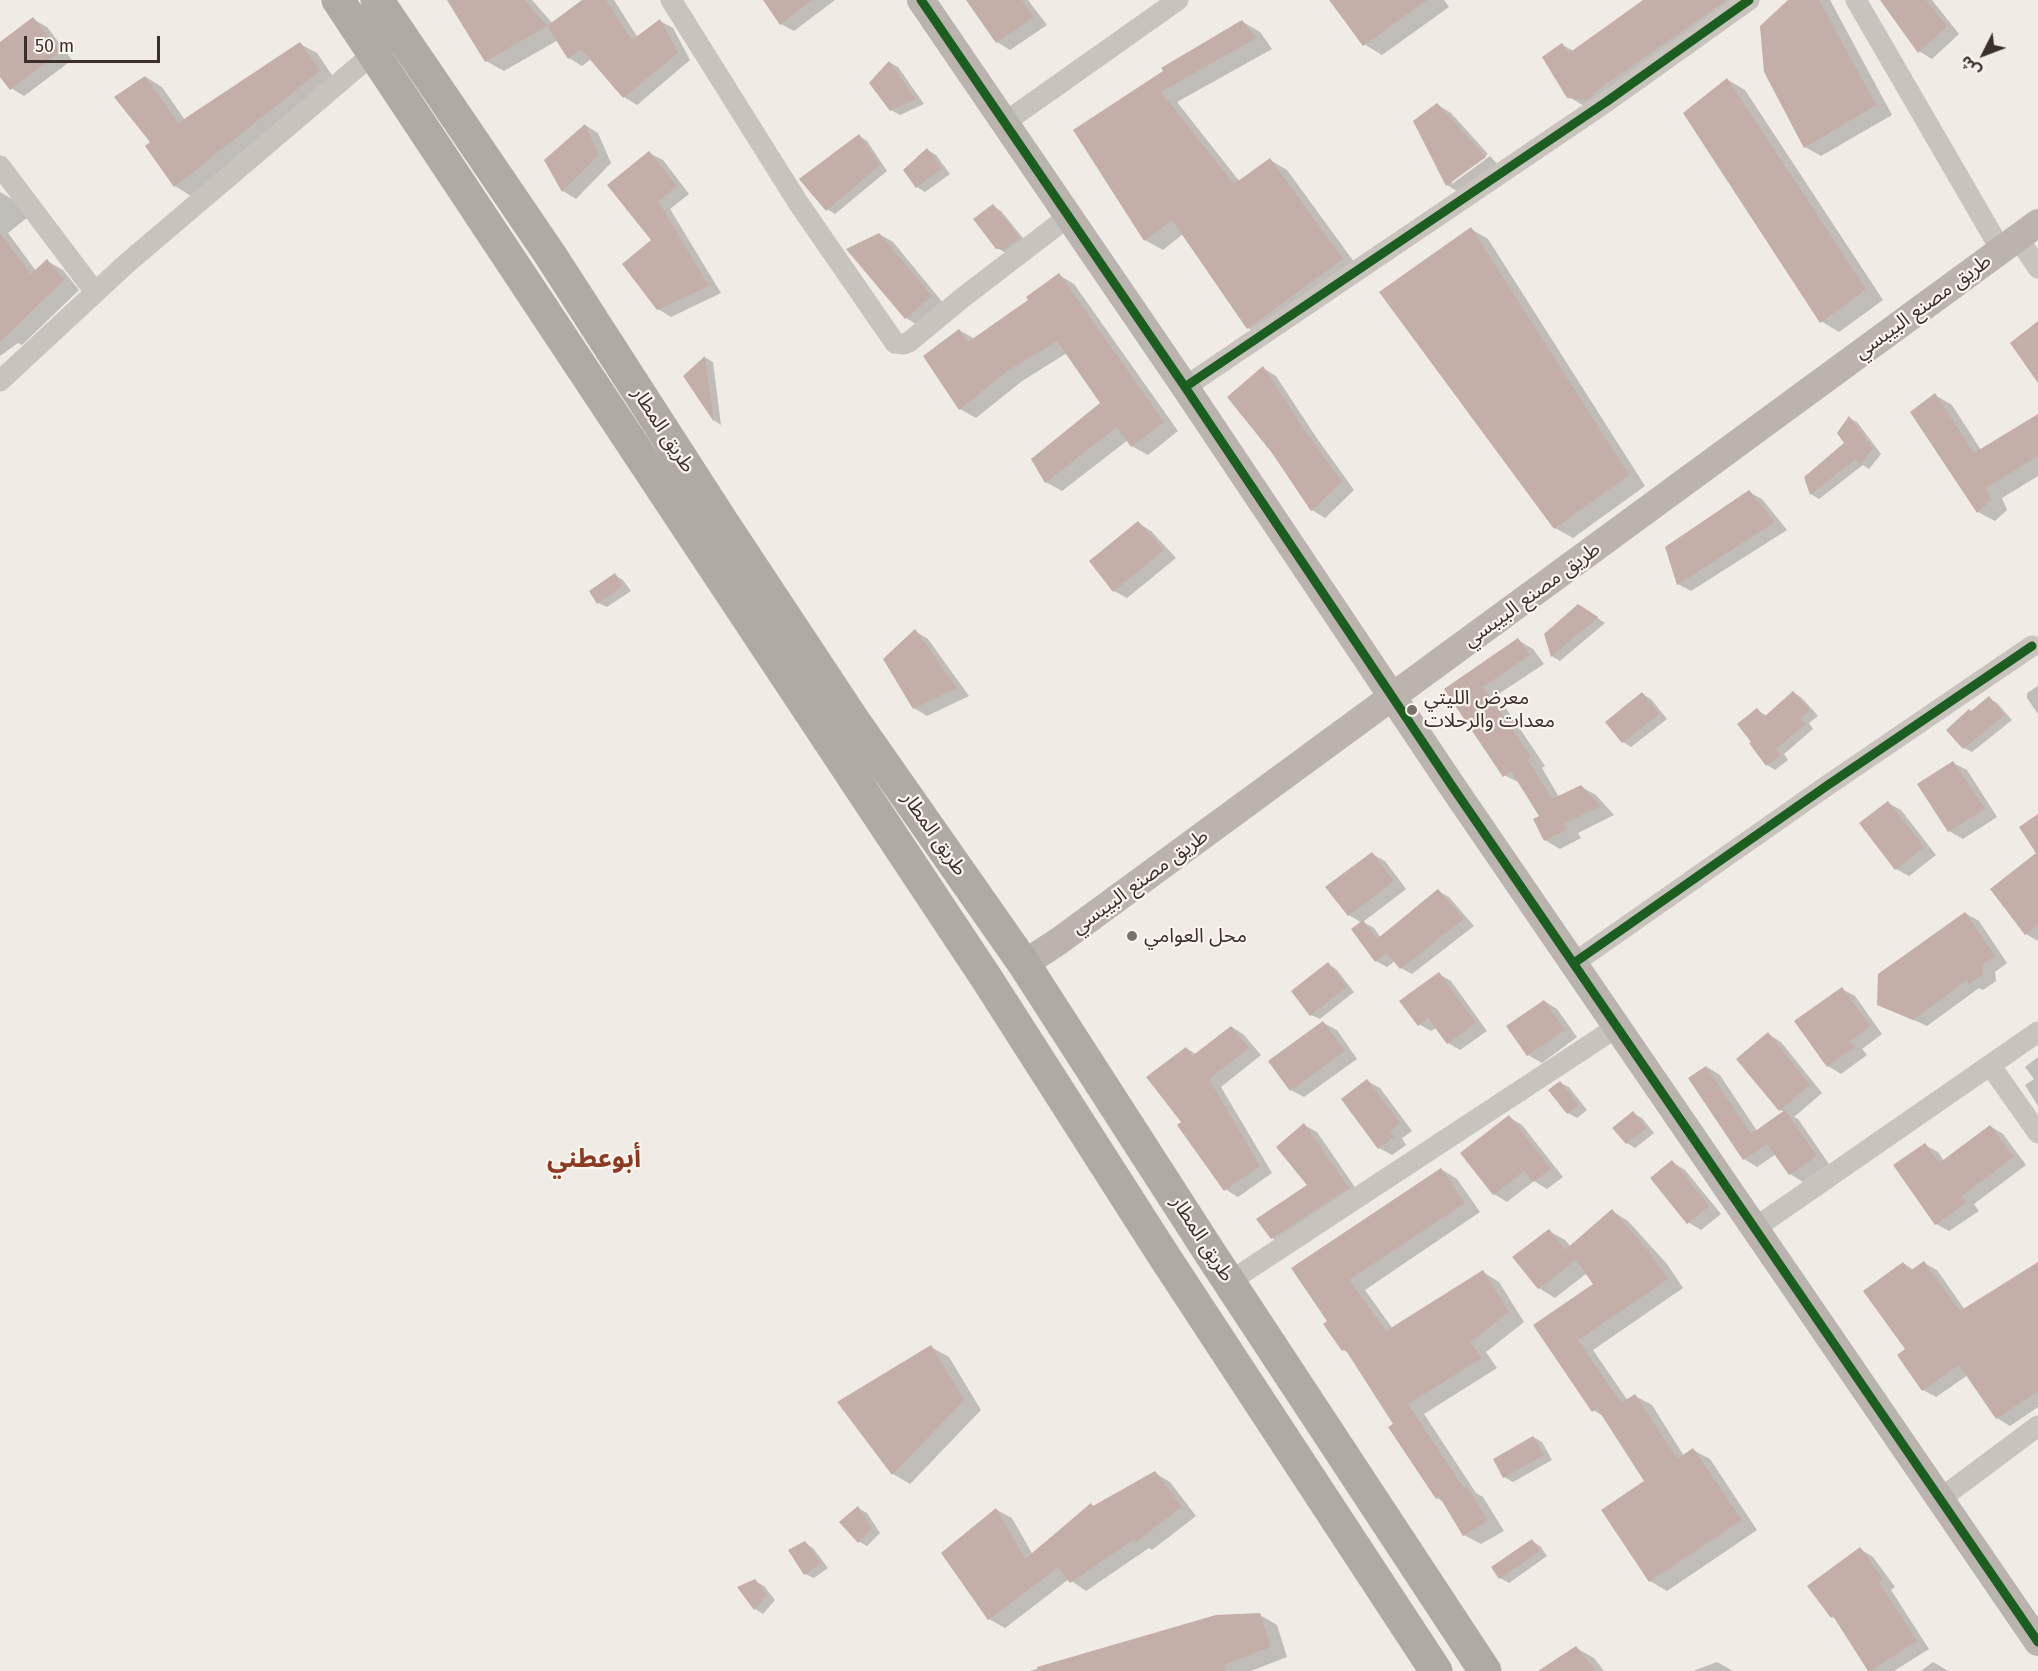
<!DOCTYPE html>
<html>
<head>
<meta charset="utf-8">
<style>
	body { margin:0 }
	#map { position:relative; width:2038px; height:1671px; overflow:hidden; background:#f0ebe5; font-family:"Fira Sans","Noto Sans Arabic",sans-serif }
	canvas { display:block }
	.north { position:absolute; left:1954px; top:24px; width:60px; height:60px; -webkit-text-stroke:4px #fbf5ee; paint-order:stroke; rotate:228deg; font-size:16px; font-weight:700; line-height:24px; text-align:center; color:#3b302b }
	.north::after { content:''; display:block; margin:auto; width:21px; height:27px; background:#3b302b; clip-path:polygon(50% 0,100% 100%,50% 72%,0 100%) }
	.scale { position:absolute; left:24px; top:36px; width:136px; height:27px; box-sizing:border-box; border:3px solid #3b302b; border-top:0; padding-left:8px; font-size:18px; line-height:21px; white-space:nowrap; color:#3b302b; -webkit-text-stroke:4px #fbf5ee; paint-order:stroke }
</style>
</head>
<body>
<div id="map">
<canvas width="2038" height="1671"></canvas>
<div class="north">ش</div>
<div class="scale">50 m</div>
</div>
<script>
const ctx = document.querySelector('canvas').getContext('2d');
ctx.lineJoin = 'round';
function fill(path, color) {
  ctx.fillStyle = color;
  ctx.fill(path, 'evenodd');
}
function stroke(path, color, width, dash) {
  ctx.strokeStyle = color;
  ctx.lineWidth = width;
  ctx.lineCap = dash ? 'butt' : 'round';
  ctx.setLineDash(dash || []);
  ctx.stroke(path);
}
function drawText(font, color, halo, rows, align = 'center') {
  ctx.font = font + ' "Fira Sans","Noto Sans Arabic",sans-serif';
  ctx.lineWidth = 4.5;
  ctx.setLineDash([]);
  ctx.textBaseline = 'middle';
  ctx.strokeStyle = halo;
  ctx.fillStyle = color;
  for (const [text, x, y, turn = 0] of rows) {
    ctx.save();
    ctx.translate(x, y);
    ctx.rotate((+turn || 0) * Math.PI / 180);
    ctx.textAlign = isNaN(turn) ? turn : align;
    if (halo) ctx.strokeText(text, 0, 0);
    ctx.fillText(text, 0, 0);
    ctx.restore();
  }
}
const shadow = new Path2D(`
	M 449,0 L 532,0 L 553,24 L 585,0 L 614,0 L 638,38 L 660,21 L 673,28 L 690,60 L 637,105 L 624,97 L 591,59 L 582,66 L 569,58 L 558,40 L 504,71 L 486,61 Z
	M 765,0 L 835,0 L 794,31 L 781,24 Z
	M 968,0 L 1028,0 L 1047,25 L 1010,50 L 997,42 Z
	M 1331,0 L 1444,0 L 1449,7 L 1382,55 L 1364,44 Z
	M 1646,0 L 1750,0 L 1584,106 L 1569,97 L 1562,45 L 1574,51 Z
	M 1790,0 L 1830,0 L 1892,115 L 1821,156 L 1805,147 Z
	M 1884,0 L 1932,0 L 1959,34 L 1932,59 L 1919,51 Z
	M 33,19 L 47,27 L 72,60 L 24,96 L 11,88 L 0,74 L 0,44 Z
	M 1243,22 L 1260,32 L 1272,49 L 1177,102 L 1240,182 L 1270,160 L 1287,170 L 1360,270 L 1266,338 L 1248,328 L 1183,234 L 1163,250 L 1145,240 L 1075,131 Z
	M 300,44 L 317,53 L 336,81 L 191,196 L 175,186 L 152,143 L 146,77 L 162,87 L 185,120 Z
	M 889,62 L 898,67 L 924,104 L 900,115 L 891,110 Z
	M 1728,80 L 1745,90 L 1883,300 L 1839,332 L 1821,321 Z
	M 1438,105 L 1451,113 L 1488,154 L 1452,180 L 1452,184 L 1490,156 L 1498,165 L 1460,193 L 1447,185 L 1415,122 Z
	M 585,125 L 598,133 L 611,163 L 576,199 L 563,191 L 546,161 Z
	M 859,136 L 867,141 L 887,171 L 835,214 L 827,209 Z
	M 928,150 L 936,155 L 950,174 L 925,192 L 917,187 Z
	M 649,153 L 663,160 L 689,194 L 670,209 L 721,293 L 671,317 L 658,309 Z
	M 0,192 L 12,199 L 28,217 L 8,233 L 36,271 L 47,261 L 63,270 L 79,290 L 22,345 L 18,343 L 0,356 Z
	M 993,206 L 1001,211 L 1027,243 L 1006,253 L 997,248 Z
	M 1471,229 L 1488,239 L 1645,486 L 1573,538 L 1555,528 L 1381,292 Z
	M 879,234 L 893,242 L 944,304 L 919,326 L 906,318 Z
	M 1059,275 L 1074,284 L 1178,431 L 1148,455 L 1132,446 L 1128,440 L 1062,491 L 1046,482 L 1032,460 L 1102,403 L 1067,353 L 1022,381 L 976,418 L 960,409 L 925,356 L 959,330 L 975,339 L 1030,300 Z
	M 706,358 L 713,362 L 721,425 L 715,421 L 685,376 Z
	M 1263,368 L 1276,376 L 1316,437 L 1354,490 L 1325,518 L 1312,510 L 1273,453 Z
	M 1935,395 L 1952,405 L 1981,450 L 2038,415 L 2038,476 L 2002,498 L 2007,510 L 1995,521 L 1978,512 Z
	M 1849,418 L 1857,422 L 1881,454 L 1869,469 L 1863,465 L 1819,499 L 1811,494 L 1846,443 Z
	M 1749,492 L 1762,499 L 1787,530 L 1691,591 L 1678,584 Z
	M 1138,523 L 1151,531 L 1176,558 L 1127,598 L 1114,591 Z
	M 615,575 L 623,580 L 631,591 L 607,607 L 598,603 Z
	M 1587,611 L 1605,623 L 1560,661 L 1552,656 L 1546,634 Z
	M 915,631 L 928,639 L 969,696 L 927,716 L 914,708 Z
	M 1518,640 L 1533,649 L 1544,664 L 1497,695 L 1545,766 L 1542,768 L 1559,797 L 1581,787 L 1596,795 L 1614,815 L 1578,833 L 1581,838 L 1560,849 L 1545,840 L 1541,817 L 1520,783 L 1504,775 L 1446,690 Z
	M 2038,686 L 2038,714 L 2027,698 L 2027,693 Z
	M 1794,693 L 1802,698 L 1818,716 L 1809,723 L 1813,729 L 1784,754 L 1788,760 L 1775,770 L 1767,765 L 1757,710 L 1767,716 Z
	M 1642,694 L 1651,699 L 1667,719 L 1631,747 L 1623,742 Z
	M 1989,698 L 1997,703 L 2012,720 L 1972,752 L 1964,748 Z
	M 1953,763 L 1967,770 L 1997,817 L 1963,839 L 1949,831 L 1919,785 Z
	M 1888,803 L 1901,810 L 1936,855 L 1909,876 L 1896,869 Z
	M 1372,854 L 1385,861 L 1406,889 L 1363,922 L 1374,928 L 1381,938 L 1438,891 L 1449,897 L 1474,926 L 1412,974 L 1401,968 L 1395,961 L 1387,967 L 1376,961 L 1362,923 L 1349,915 Z
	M 2038,854 L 2038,941 L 2026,934 L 1992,889 Z
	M 1965,913 L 1979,921 L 2007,963 L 1995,972 L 1996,981 L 1983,990 L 1979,988 L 1927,1026 L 1878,1004 Z
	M 1328,964 L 1336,969 L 1354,992 L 1320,1019 L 1311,1015 Z
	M 1439,974 L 1451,981 L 1487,1031 L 1460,1050 L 1448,1043 L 1436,1028 L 1431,1031 L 1419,1024 Z
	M 1842,989 L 1855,996 L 1882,1034 L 1862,1049 L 1867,1055 L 1841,1074 L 1828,1066 Z
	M 1544,1001 L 1557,1009 L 1577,1037 L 1542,1063 L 1528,1055 L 1508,1027 Z
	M 1323,1023 L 1337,1030 L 1357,1059 L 1304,1097 L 1291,1090 Z
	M 1232,1027 L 1244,1035 L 1261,1055 L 1221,1087 L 1272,1173 L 1238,1197 L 1225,1189 L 1183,1122 L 1186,1048 L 1197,1055 Z
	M 1768,1034 L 1781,1042 L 1822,1093 L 1794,1117 L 1798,1119 L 1829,1164 L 1803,1182 L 1790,1174 L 1776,1154 L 1757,1167 L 1744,1159 L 1707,1067 L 1720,1075 L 1757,1131 L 1784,1112 L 1780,1110 Z
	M 2038,1057 L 2038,1106 L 2025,1085 L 2034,1079 L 2025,1067 Z
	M 1367,1081 L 1380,1088 L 1412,1131 L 1402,1138 L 1406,1145 L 1392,1155 L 1379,1148 Z
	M 1560,1083 L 1569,1087 L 1587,1110 L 1577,1118 L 1568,1113 L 1550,1090 Z
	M 1633,1113 L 1642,1118 L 1654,1133 L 1635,1148 L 1627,1143 Z
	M 1509,1117 L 1522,1125 L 1563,1177 L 1547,1189 L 1534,1181 L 1507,1202 L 1494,1194 Z
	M 1304,1125 L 1317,1132 L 1361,1196 L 1285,1246 L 1272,1238 L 1309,1185 Z
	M 1990,1126 L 2003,1134 L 2026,1165 L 1974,1204 L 1979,1211 L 1949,1231 L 1936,1224 L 1925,1145 L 1938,1152 L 1944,1161 Z
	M 1672,1162 L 1685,1170 L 1721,1214 L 1701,1230 L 1688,1222 Z
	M 1441,1169 L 1457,1179 L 1480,1212 L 1365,1290 L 1393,1329 L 1483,1272 L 1499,1282 L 1524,1322 L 1486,1352 L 1497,1368 L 1424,1414 L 1476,1493 L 1483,1497 L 1504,1531 L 1481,1544 L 1464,1535 L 1445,1503 L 1437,1498 L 1395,1425 L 1350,1353 L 1343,1350 L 1329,1321 L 1294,1268 Z
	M 1612,1211 L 1628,1221 L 1667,1264 L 1683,1288 L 1593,1350 L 1628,1401 L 1635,1396 L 1652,1405 L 1684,1456 L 1693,1450 L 1710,1459 L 1757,1530 L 1667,1591 L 1650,1581 L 1646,1482 L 1605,1417 L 1593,1410 L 1535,1326 L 1595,1284 L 1587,1273 L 1555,1298 L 1539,1288 L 1514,1257 L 1549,1231 L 1565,1240 L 1571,1247 Z
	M 1903,1263 L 1914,1270 L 1924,1263 L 1937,1270 L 1965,1310 L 2038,1263 L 2038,1407 L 2010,1426 L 1997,1418 L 1968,1375 L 1936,1397 L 1923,1390 L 1907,1350 Z
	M 931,1347 L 949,1357 L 981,1410 L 910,1484 L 893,1474 Z
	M 1533,1437 L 1542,1442 L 1552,1460 L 1513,1482 L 1504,1477 Z
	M 1155,1473 L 1170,1482 L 1196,1516 L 1152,1550 L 1149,1548 L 1086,1591 L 1069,1579 L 1005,1628 L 989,1619 L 997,1510 L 1012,1518 L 1033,1555 L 1091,1505 L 1094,1507 Z
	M 858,1508 L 867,1513 L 880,1533 L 867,1546 L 858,1541 Z
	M 1532,1541 L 1540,1546 L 1547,1556 L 1509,1583 L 1500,1578 Z
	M 805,1543 L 813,1548 L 828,1568 L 814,1578 L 805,1574 Z
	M 1860,1549 L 1873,1557 L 1895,1587 L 1891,1590 L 1929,1649 L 1894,1671 L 1870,1671 L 1837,1620 L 1832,1617 Z
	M 755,1581 L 764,1586 L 775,1600 L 763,1614 L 755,1609 Z
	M 1260,1615 L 1277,1625 L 1287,1657 L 1251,1671 L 1029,1671 L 1216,1617 Z
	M 1576,1648 L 1594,1658 L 1604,1671 L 1555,1671 Z
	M 1717,1662 L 1733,1671 L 1693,1671 Z
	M 1933,1662 L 1948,1671 L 1921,1671 Z`);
const building = new Path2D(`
	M 447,0 L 525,0 L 547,26 L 485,62 Z
	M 582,0 L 606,0 L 632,40 L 660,19 L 678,53 L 623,98 L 581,49 L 568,59 L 547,26 Z
	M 763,0 L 812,0 L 780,25 Z
	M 966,0 L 1022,0 L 1034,17 L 996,43 Z
	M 1329,0 L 1427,0 L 1363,46 Z
	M 1643,0 L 1727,0 L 1593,93 L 1594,95 L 1586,100 L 1567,98 L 1542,57 L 1562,43 L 1569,53 Z
	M 1788,0 L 1819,0 L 1876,105 L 1804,148 L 1764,72 L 1760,26 Z
	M 1880,0 L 1926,0 L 1947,26 L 1918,53 Z
	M 33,17 L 60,52 L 10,90 L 0,77 L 0,42 Z
	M 1242,20 L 1256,38 L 1161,92 L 1234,184 L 1270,158 L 1343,259 L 1247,329 L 1172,220 L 1144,241 L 1073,130 L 1163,71 L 1161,68 Z
	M 300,42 L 320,71 L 174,187 L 145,146 L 150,142 L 114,97 L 145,76 L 178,123 Z
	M 889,61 L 916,99 L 890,111 L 869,83 Z
	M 1727,78 L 1866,289 L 1820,323 L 1683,113 Z
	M 1437,103 L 1486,157 L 1446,186 L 1413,121 Z
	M 585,124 L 599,155 L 562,192 L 544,160 Z
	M 859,134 L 880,165 L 826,211 L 799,179 Z
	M 927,148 L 942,168 L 916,188 L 903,170 Z
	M 649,151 L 677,186 L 658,201 L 709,286 L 657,310 L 622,264 L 651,240 L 607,185 Z
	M 993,204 L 1020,238 L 1005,249 L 996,249 L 973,219 Z
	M 1471,227 L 1629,475 L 1554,529 L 1379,292 Z
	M 0,233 L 31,274 L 47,259 L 64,280 L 0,342 Z
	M 879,233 L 932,296 L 905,319 L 846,249 Z
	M 1059,273 L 1164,422 L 1131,447 L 1117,427 L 1045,483 L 1031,459 L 1100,403 L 1057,341 L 1006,372 L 959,410 L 923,356 L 959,329 L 968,342 L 1028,300 L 1026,297 Z
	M 2038,321 L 2038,383 L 2010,343 Z
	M 705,356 L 714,422 L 683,376 Z
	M 1263,366 L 1303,428 L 1342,482 L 1311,511 L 1272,453 L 1227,397 Z
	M 1935,393 L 1974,453 L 2038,414 L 2038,456 L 1986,488 L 1991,500 L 1977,513 L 1910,412 Z
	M 1849,416 L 1873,448 L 1860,465 L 1856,459 L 1810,495 L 1804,477 L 1844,443 L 1837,433 Z
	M 1749,490 L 1775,522 L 1677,585 L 1665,547 Z
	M 1138,521 L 1164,550 L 1113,592 L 1089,561 Z
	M 615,573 L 623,586 L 597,604 L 589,591 Z
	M 1578,604 L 1598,617 L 1551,657 L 1544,634 Z
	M 915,629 L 957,688 L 913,709 L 883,659 Z
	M 1518,638 L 1530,655 L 1483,687 L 1531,757 L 1528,760 L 1552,799 L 1581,785 L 1600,806 L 1564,824 L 1567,830 L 1544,841 L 1533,819 L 1539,816 L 1511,771 L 1503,777 L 1444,689 Z
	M 1793,691 L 1810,710 L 1801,718 L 1806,724 L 1776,749 L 1781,755 L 1766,766 L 1749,743 L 1751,742 L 1737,724 L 1757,708 L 1764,717 Z
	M 1642,692 L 1659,714 L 1622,743 L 1605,722 Z
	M 1989,696 L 2005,715 L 1963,749 L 1946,730 L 1969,709 L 1971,711 Z
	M 1953,761 L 1985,809 L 1948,832 L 1917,784 Z
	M 1888,801 L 1924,847 L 1895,870 L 1859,823 Z
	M 2038,814 L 2038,925 L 2025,935 L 1990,889 L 2036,853 L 2019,827 Z
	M 1372,852 L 1394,881 L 1348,916 L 1325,887 Z
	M 1438,889 L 1464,919 L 1400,969 L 1387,953 L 1375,962 L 1351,929 L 1363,920 L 1377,939 Z
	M 1965,912 L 1995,956 L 1982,965 L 1983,974 L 1969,984 L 1967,980 L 1913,1020 L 1877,1005 L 1878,974 Z
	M 1328,962 L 1347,987 L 1310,1016 L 1291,991 Z
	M 1439,972 L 1476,1023 L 1447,1044 L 1428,1018 L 1418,1026 L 1399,1001 Z
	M 1842,987 L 1870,1026 L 1850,1041 L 1855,1047 L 1827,1067 L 1794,1021 Z
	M 1544,1000 L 1565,1030 L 1527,1056 L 1506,1026 Z
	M 1323,1021 L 1345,1051 L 1290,1091 L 1268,1061 Z
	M 1231,1026 L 1249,1048 L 1209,1079 L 1260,1166 L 1224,1191 L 1177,1125 L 1181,1122 L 1146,1077 L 1186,1047 L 1192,1056 Z
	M 1768,1032 L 1810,1085 L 1779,1111 L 1736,1059 Z
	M 1706,1066 L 1751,1134 L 1785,1110 L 1817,1156 L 1789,1175 L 1767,1144 L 1743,1160 L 1688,1078 Z
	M 1367,1079 L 1400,1123 L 1390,1131 L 1394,1137 L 1378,1149 L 1341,1099 Z
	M 1560,1081 L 1579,1105 L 1567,1114 L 1548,1090 Z
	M 1633,1111 L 1646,1128 L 1626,1144 L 1612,1128 Z
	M 1509,1115 L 1551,1169 L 1533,1182 L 1524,1171 L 1493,1195 L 1460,1153 Z
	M 1304,1123 L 1349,1188 L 1271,1239 L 1256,1219 L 1307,1185 L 1276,1147 Z
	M 1990,1125 L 2014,1157 L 1962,1196 L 1966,1203 L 1935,1225 L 1893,1165 L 1925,1143 L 1939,1163 Z
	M 1672,1160 L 1709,1206 L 1687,1224 L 1650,1178 Z
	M 1441,1168 L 1465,1203 L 1349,1280 L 1386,1331 L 1483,1270 L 1509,1312 L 1470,1342 L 1482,1358 L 1408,1404 L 1464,1488 L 1467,1486 L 1488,1521 L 1463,1536 L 1439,1496 L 1436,1499 L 1388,1427 L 1393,1424 L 1345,1349 L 1342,1351 L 1323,1324 L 1327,1321 L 1291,1268 Z
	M 1612,1209 L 1650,1253 L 1668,1279 L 1578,1340 L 1621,1403 L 1635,1394 L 1677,1459 L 1693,1448 L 1742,1520 L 1649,1582 L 1601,1510 L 1644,1481 L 1597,1408 L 1592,1412 L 1533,1325 L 1593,1284 L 1576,1260 L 1538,1289 L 1512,1257 L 1549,1229 L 1565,1250 Z
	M 1924,1261 L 1960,1311 L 2038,1262 L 2038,1391 L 1996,1419 L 1959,1365 L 1922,1391 L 1897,1355 L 1905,1349 L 1863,1291 L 1903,1262 L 1910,1271 Z
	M 931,1345 L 964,1400 L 892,1475 L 837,1402 Z
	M 1533,1436 L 1544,1455 L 1503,1478 L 1493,1459 Z
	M 1155,1471 L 1182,1507 L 1136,1542 L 1134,1539 L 1070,1583 L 1058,1567 L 988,1620 L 941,1553 L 996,1508 L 1025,1559 L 1091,1503 L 1093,1506 Z
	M 858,1506 L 872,1528 L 858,1543 L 839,1522 Z
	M 1532,1539 L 1540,1551 L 1499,1579 L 1491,1567 Z
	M 805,1541 L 821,1563 L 804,1575 L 788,1550 Z
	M 1860,1547 L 1883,1579 L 1879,1582 L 1917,1641 L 1870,1671 L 1868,1671 L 1833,1616 L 1831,1618 L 1807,1586 Z
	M 755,1579 L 767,1595 L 754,1610 L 737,1587 Z
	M 1260,1613 L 1271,1647 L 1224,1665 L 1225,1671 L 1038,1671 L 1037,1667 L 1216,1615 Z
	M 1576,1646 L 1596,1671 L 1538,1671 Z`);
const street = new Path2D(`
	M 671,0 L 797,201 L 895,343 L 904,344 L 909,342 L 961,299 L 1069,216
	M 1856,0 L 2001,250
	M 1004,123 L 1178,0
	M 0,166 L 95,292
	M 2018,238 L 2038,268
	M 0,381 L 126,264 L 374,53
	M 1185,387 L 1606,102 L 1749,0
	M 1574,963 L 1828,785 L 2032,646
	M 1990,1065 L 2038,1133
	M 1755,1228 L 2038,1032
	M 1229,1282 L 1617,1027
	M 1940,1499 L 2038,1426`);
const secondary = new Path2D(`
	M 921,0 L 1185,387 L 1452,786 L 2038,1642
	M 1024,964 L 1059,941 L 2038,223`);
const highway = new Path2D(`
	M 338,0 L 987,979 L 1164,1256 L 1436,1671
	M 377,0 L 551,256 L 721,520 L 856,724 L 1024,964 L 1210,1253 L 1485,1671`);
const cycleway = new Path2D(`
	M 921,0 L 1185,387 L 1452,786 L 2038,1642
	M 1185,387 L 1606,102 L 1749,0
	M 1574,963 L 1828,785 L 2032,646`);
const markers = [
	[1412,710,6,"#7a716c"],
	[1132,936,6,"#7a716c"]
];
const streetNames = [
	["طريق مصنع البيبسي",1923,307,-36],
	["طريق المطار",663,430,57],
	["طريق مصنع البيبسي",1532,595,-36],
	["طريق المطار",934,834,55],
	["طريق مصنع البيبسي",1140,882,-36],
	["طريق المطار",1202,1239,57]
];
const poiNames = [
	["معرض الليتي",1424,698],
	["معدات والرحلات",1424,721],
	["محل العوامي",1144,936]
];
const districtNames = [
	["أبوعطني",594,1160]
];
fill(shadow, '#0003');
fill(building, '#c3afa7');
stroke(street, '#c9c3be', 21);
stroke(secondary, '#bab3ae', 28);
stroke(highway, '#afaaa4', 33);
stroke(cycleway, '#1b5e20', 9);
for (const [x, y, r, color] of markers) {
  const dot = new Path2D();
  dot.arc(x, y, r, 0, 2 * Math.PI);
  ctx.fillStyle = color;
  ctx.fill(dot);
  stroke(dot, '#fbf5ee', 2);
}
drawText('20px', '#3b302b', '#fbf5ee', streetNames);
drawText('20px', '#3b302b', '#fbf5ee', poiNames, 'left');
drawText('bold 26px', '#8c3b22', '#fbf5ee', districtNames);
</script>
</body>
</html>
